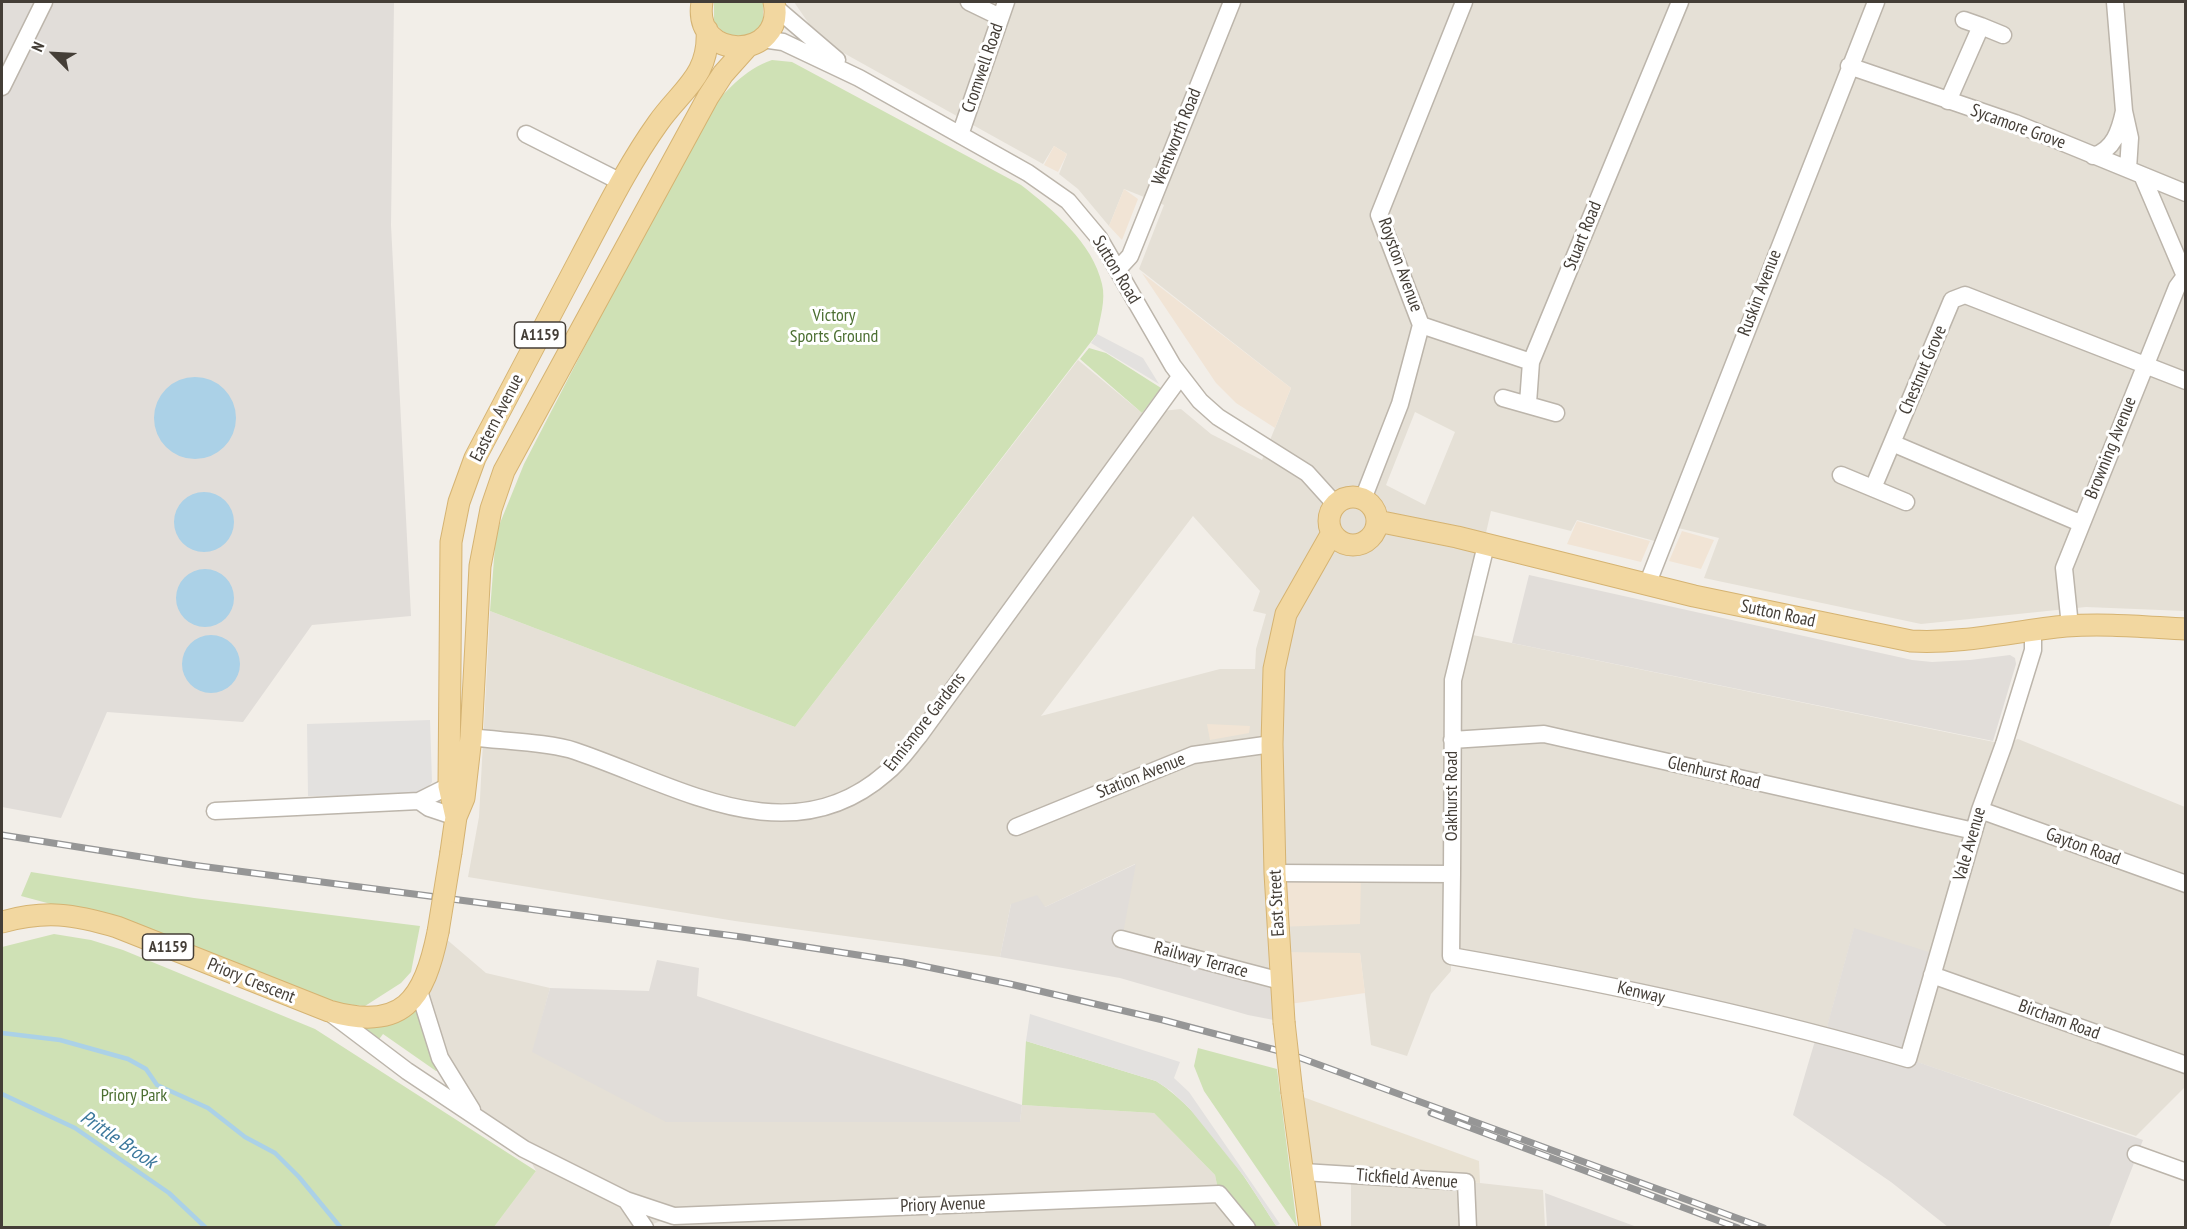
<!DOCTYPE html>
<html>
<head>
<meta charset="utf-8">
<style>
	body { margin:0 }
	#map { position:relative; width:2187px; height:1229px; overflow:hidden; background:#f2eee8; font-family:"PT Sans Narrow",sans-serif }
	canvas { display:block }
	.frame { position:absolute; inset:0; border:3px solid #443e37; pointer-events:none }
	.north { position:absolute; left:24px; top:24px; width:60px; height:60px; -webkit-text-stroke:4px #fff; paint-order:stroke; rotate:294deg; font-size:16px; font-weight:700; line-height:24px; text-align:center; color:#443e37 }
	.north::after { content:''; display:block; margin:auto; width:21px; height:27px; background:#443e37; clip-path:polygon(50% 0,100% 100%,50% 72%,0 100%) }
</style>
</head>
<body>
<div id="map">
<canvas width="2187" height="1229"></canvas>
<div class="frame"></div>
<div class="north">N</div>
</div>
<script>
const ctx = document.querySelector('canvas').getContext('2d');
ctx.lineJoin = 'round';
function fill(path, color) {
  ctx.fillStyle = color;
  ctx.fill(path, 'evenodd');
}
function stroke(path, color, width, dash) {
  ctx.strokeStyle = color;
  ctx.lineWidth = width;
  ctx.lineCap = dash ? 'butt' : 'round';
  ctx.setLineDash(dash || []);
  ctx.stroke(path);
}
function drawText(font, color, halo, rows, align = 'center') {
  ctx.font = font + ' "PT Sans Narrow",sans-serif';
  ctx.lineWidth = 6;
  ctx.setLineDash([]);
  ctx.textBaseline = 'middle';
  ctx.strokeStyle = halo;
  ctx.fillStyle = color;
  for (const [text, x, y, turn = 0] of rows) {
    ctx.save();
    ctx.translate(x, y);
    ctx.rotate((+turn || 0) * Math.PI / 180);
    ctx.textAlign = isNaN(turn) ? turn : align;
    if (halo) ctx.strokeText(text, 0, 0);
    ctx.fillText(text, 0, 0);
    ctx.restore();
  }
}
const residential = new Path2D(`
	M 794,2 L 2185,2 L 2185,611 L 2086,607 L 1921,624 L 1704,578 L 1719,538 L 1670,526 L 1662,543 L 1577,520 L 1571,531 L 1491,511 L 1463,633 L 2004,744 L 2018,739 L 2185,807 L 2185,1087 L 2136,1136 L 1908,1059 L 1854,929 L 1825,1035 L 1451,956 L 1451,971 L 1431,994 L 1407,1056 L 1371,1045 L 1360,953 L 1281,981 L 1121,939 L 1135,864 L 1045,907 L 1011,904 L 1000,957 L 735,921 L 468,877 L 479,817 L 490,611 L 795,727 L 1078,360 L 1142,413 L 1181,409 L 1211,434 L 1262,460 L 1291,388 L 1139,269 L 1164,205 L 1124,189 L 1109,226 L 1078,189 L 1059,174 L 1067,154 L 1054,146 L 1043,164 L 831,46 L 816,34 ZM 1415,412 L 1455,432 L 1425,505 L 1386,485 ZM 1193,516 L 1260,591 L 1253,611 L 1266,614 L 1256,649 L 1255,669 L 1220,669 L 1041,716 Z
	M 438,932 L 486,973 L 550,988 L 533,1052 L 1020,1121 L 1022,1105 L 1154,1113 L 1215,1175 L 1219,1194 L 1247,1227 L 673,1228 L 674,1216 L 645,1227 L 494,1227 L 536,1171 L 524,1149 L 477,1117 L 453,1081 L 419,991 Z
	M 1351,1176 L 1480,1183 L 1543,1190 L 1545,1227 L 1351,1227 Z`);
const commercial = new Path2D(`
	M 1054,146 L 1067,154 L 1058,172 L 1044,165 Z
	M 1124,189 L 1138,199 L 1122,240 L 1109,226 Z
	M 1142,273 L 1291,388 L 1275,428 L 1236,403 L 1216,383 Z
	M 1577,521 L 1650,541 L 1641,562 L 1567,544 Z
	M 1682,531 L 1714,540 L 1701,569 L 1669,561 Z
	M 1207,724 L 1250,726 L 1249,733 L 1210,740 Z
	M 1275,873 L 1361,874 L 1360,924 L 1278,927 Z
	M 1280,952 L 1360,953 L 1365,993 L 1283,1005 Z`);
const industrial = new Path2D(`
	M 2,2 L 394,2 L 391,225 L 411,616 L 312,625 L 243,722 L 107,712 L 61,818 L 2,807 Z
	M 1529,575 L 1912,660 L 1932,662 L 1970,660 L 2010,655 L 2015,658 L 2016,664 L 1993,741 L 1512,643 Z
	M 1136,864 L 1122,939 L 1281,981 L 1284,1022 L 1248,1015 L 1120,978 L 1000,957 L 1011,904 L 1037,895 L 1045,907 Z
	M 1854,928 L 1938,955 L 1909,1059 L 2143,1140 L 2109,1227 L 1948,1227 L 1891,1182 L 1793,1115 L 1817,1034 L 1825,1034 Z
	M 657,960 L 699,968 L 697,996 L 1022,1105 L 1020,1122 L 666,1122 L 532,1052 L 550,988 L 649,991 Z
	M 1545,1193 L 1637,1227 L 1547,1227 Z`);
const education = new Path2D(`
	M 1292,1093 L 1479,1161 L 1480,1183 L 1303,1172 Z`);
const green = new Path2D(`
	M 714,2 L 763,2 L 763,22 C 749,42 727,42 714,21 Z
	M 772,60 L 792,62 L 1021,185 C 1052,209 1093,243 1102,284 C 1106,300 1100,318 1097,334 L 795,727 L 490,611 L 496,533 L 524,464 L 705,114 C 726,92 743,70 772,60 Z
	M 1089,348 L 1106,353 L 1161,388 L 1142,413 L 1080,359 Z
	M 31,872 L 194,898 L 420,926 L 411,972 L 401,983 L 365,1006 L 331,1003 L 118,922 L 21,896 Z
	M 54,934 L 91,940 L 123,950 L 315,1029 L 536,1171 L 494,1227 L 2,1227 L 2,947 Z
	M 417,1006 L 439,1069 L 436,1071 L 383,1034 L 377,1042 L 350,1026 Z
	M 1026,1041 L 1156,1081 C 1206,1113 1245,1178 1277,1227 L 1247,1227 L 1219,1194 L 1215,1175 L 1154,1113 L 1022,1105 Z
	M 1198,1048 L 1277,1069 L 1297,1227 L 1204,1091 L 1194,1066 Z`);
const parking = new Path2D(`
	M 1097,334 L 1143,358 L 1159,384 L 1091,343 Z
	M 430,720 L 432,782 L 422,795 L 308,796 L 307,724 Z
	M 1030,1014 L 1180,1062 L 1174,1078 L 1189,1092 L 1280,1224 L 1276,1226 L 1246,1179 L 1189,1108 L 1171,1091 L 1156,1081 L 1026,1041 Z`);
const water = new Path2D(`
	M154 418a41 41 0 1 1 82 0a41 41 0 1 1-82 0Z
	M174 522a30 30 0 1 1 60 0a30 30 0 1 1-60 0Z
	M176 598a29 29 0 1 1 58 0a29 29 0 1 1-58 0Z
	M182 664a29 29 0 1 1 58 0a29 29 0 1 1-58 0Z`);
const stream = new Path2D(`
	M 2,1033 L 60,1040 L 128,1059 L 146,1069 L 157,1085 L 208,1108 L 245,1137 L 275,1153 L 299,1177 L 341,1228
	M 2,1094 L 75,1128 L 169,1193 L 206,1228`);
const minor = new Path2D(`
	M 969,2 L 1000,17
	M 2115,2 L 2124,111
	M 775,7 L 837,60
	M 1964,20 L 1981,26
	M 762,39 L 783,42 L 859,78 L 1028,173 L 1068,201 L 1099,238 L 1173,366 L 1200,401 L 1218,417 L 1307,473 L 1335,504
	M 1849,66 L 2015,123 L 2186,193
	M 2,87 L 44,2
	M 1948,101 L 1981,26 L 2003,35
	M 526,134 L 621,182
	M 960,135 L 1006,2
	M 2093,156 C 2114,150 2120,130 2124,111 L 2130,138 L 2128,169
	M 1118,269 L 1130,256 L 1232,2
	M 1421,325 L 1531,362 L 1680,2
	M 1503,398 L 1556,413
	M 1528,403 L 1531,362
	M 1841,475 L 1906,502
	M 1873,488 L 1892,443
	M 1363,499 L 1400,404 L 1421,325 L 1379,215 L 1464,2
	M 2080,523 L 1892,443 L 1952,300 L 1965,295 L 2186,381
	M 1647,585 L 1876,2
	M 2070,626 L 2064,568 L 2177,287 L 2185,276 L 2142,175
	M 471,737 C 499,741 549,742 575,751 C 676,785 789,858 886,773 C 899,763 909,748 919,736 L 1180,377
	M 1452,740 L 1544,734 L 1974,831
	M 419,801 L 429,808 L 456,817
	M 1980,810 L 2186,884
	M 215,811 L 419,801 L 449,786
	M 1016,827 L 1193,755 L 1272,744
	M 1275,873 L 1452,874 L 1453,680 L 1486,545
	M 1452,874 L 1451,956 C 1605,983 1758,1015 1908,1059 L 1980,810 L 2004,744 L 2033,650 L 2033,630
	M 1121,939 L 1281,981
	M 1932,975 L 2186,1065
	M 419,991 L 440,1058 L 472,1110
	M 329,1012 L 407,1071 L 524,1149 L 626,1200 L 645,1228
	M 2136,1154 L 2186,1172
	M 1303,1172 L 1466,1182 L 1468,1228
	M 626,1200 L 674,1216 L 1219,1194 L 1247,1228`);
const major = new Path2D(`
	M 702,2 C 692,63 786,60 774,2
	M1329 521a24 24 0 1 1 48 0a24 24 0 1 1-48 0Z
	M 1377,521 L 1457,537 L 1694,596 L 1911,641 C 1964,644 2014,631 2066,626 C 2106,623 2146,627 2186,629
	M 456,817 L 449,786 L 451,542 L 459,502 L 475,458 C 510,391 546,324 581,257 C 605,212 628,165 658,123 C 681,90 710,76 707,30
	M 451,852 L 456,817 L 464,798 L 471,737 L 480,566 L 491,509 L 504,471 L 708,97 L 723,74 L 748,46
	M 2,922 C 46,910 73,914 117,927 L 329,1011 C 403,1032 424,1000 438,932
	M 1284,1022 L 1275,873 L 1272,744 L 1274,669 L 1286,614 L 1332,533
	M 1292,1093 L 1310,1228`);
const rail = new Path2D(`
	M 2,835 L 192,865 L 742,937 L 903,962 L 1010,984 L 1163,1020 L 1287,1053 L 1764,1228
	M 1431,1113 L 1738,1228`);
const majorBridge = new Path2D(`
	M 438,932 L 451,852
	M 1284,1022 L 1292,1093`);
const shields = [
	[540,335,51],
	[168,947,51]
];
const shieldNames = [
	["A1159",540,335],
	["A1159",168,947]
];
const streetNames = [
	["Cromwell Road",983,68,-71],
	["Sycamore Grove",2018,127,20],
	["Wentworth Road",1177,137,-68],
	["Stuart Road",1583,236,-68],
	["Royston Avenue",1400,265,70],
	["Sutton Road",1116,270,59],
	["Ruskin Avenue",1760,293,-69],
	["Chestnut Grove",1923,370,-67],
	["Eastern Avenue",497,418,-63],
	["Browning Avenue",2111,448,-68],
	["Sutton Road",1778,614,12],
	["Ennismore Gardens",925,722,-52],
	["Glenhurst Road",1714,773,13],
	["Station Avenue",1141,776,-22],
	["Oakhurst Road",1452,796,-90],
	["Vale Avenue",1970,844,-74],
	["Gayton Road",2083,847,20],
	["East Street",1277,903,-93],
	["Railway Terrace",1201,960,15],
	["Priory Crescent",251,981,22],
	["Kenway",1641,993,13],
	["Bircham Road",2059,1020,20],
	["Tickfield Avenue",1407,1179,4],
	["Priory Avenue",943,1205,-2]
];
const parkNames = [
	["Victory",834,316],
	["Sports Ground",834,337],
	["Priory Park",134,1096]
];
const waterNames = [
	["Prittle Brook",118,1140,34]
];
fill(residential, '#e5e0d6');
fill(commercial, '#f1e4d5');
fill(industrial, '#e1ddd9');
fill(education, '#e9e2d3');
fill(green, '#cfe1b5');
fill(parking, '#e3e1df');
fill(water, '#abd1e7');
stroke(stream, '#abd1e7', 4.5);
stroke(minor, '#bcb5ab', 19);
stroke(major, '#d5b372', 23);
stroke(minor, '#fff', 16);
stroke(major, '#f2d7a0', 21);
stroke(rail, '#969696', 7);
stroke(rail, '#fff', 4.5, [14]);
stroke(majorBridge, '#d5b372', 23, []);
stroke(majorBridge, '#f2d7a0', 21);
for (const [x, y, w] of shields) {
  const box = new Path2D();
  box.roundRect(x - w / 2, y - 13, w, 26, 4.5);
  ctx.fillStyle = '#fff';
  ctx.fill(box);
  stroke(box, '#443e37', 1.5);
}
drawText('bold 16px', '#443e37', null, shieldNames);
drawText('18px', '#443e37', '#fff', streetNames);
drawText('18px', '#4c6f32', '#fff', parkNames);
drawText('italic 20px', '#3c789c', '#fff', waterNames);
</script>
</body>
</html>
